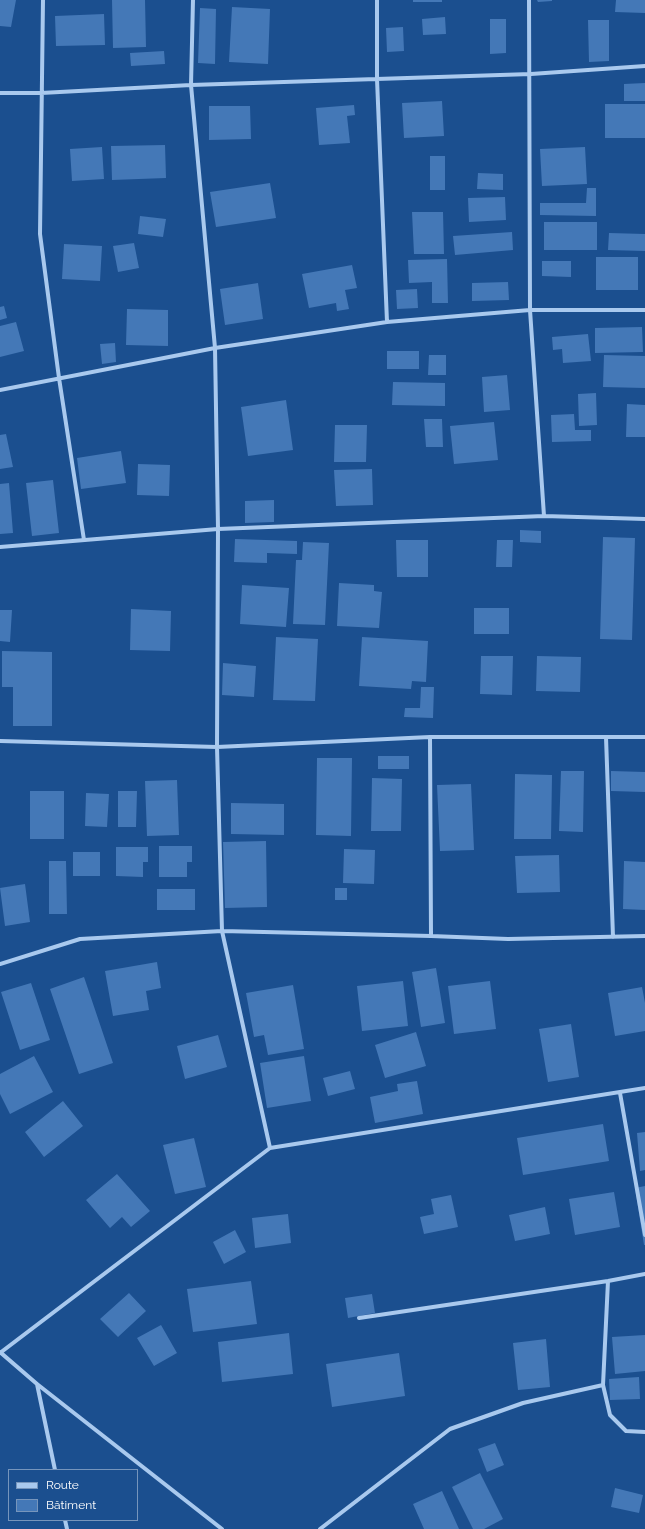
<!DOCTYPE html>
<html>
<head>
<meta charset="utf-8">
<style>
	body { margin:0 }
	#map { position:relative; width:645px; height:1529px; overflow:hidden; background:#1b4f8f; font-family:Raleway,sans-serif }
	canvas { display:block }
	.legend { position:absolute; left:8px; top:1469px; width:130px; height:52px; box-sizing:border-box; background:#1b4f8f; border:1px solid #7695bc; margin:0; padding:5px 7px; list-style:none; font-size:12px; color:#fff }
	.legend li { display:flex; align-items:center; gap:8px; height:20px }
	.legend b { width:20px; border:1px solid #7695bc }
</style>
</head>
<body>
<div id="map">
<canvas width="645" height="1529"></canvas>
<ul class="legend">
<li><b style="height:5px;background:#a9c9ee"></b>Route</li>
<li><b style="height:11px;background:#4478b7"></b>Bâtiment</li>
</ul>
</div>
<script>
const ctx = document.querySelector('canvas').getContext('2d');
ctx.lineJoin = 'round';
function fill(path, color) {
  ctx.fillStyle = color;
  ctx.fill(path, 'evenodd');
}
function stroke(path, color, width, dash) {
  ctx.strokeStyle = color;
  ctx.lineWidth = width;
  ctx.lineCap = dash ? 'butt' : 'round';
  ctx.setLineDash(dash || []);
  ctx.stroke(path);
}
const building = new Path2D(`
	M 0,0 L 16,0 L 11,27 L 0,26 Z
	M 112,0 L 145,0 L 146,47 L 113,48 Z
	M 413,0 L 442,0 L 442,2 L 413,2 Z
	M 537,0 L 552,0 L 552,1 L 538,2 Z
	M 616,0 L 645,0 L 645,13 L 615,12 Z
	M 232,7 L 270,9 L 268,64 L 229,62 Z
	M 200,8 L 216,9 L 215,64 L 198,63 Z
	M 104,14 L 105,45 L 56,46 L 55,16 Z
	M 445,17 L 446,34 L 423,35 L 422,19 Z
	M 490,19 L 506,19 L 506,53 L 490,54 Z
	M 588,20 L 609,20 L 609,61 L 589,62 Z
	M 403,27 L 404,51 L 387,52 L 386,28 Z
	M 164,51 L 165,64 L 131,66 L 130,53 Z
	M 645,83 L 645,101 L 624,101 L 624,84 Z
	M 442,101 L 444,136 L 404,138 L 402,103 Z
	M 605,104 L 645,104 L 645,138 L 605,138 Z
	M 354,105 L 355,115 L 347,116 L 350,143 L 319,145 L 316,108 Z
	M 209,106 L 250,106 L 251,139 L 209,140 Z
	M 165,145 L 166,178 L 112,180 L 111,146 Z
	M 102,147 L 104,179 L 72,181 L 70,149 Z
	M 585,147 L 587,184 L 542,186 L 540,149 Z
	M 430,156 L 445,156 L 445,190 L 430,190 Z
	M 478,173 L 503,174 L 503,190 L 477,189 Z
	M 270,183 L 276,218 L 216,227 L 210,192 Z
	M 587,188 L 596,188 L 596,216 L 540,215 L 540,203 L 586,203 Z
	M 505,197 L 506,220 L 469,222 L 468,198 Z
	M 412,212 L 443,212 L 444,254 L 414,254 Z
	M 140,216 L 166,219 L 163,237 L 138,234 Z
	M 544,222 L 597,222 L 597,250 L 544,250 Z
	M 512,232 L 513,250 L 455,255 L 453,236 Z
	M 609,233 L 645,234 L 645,251 L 608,250 Z
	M 134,243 L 139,268 L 118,272 L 113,246 Z
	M 64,244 L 102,246 L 100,281 L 62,279 Z
	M 596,257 L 638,257 L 638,290 L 596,290 Z
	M 447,259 L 448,303 L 432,303 L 432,282 L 409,283 L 408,260 Z
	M 542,261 L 571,261 L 571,277 L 542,276 Z
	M 352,265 L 357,288 L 345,290 L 349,309 L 337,311 L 336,303 L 309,308 L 302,274 Z
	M 508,282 L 509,300 L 472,301 L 472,283 Z
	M 258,283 L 263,319 L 225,325 L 220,289 Z
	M 417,289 L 418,308 L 397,309 L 396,290 Z
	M 4,306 L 7,318 L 0,320 L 0,307 Z
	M 127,309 L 168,310 L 168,346 L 126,345 Z
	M 16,322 L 24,351 L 0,357 L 0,326 Z
	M 642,327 L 643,352 L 595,353 L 595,328 Z
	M 588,334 L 591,361 L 563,363 L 562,349 L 553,350 L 552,337 Z
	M 115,343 L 116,362 L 102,364 L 100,344 Z
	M 387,351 L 419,351 L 419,369 L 387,369 Z
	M 429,355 L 446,355 L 446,375 L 428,375 Z
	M 604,355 L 645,356 L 645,388 L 603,387 Z
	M 507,375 L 510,410 L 484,412 L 482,377 Z
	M 393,382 L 445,383 L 445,406 L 392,405 Z
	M 596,393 L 597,425 L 579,426 L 578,394 Z
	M 286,400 L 293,450 L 248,456 L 241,407 Z
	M 627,404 L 645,405 L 645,437 L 626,437 Z
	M 574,414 L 575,430 L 591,430 L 591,441 L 552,442 L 551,415 Z
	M 424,419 L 442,419 L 443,447 L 426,447 Z
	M 494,422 L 498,460 L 454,464 L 450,426 Z
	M 335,425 L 367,425 L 366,462 L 334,462 Z
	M 6,434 L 13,467 L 0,469 L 0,435 Z
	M 121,451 L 126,483 L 81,489 L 77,458 Z
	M 138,464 L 170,465 L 169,496 L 137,495 Z
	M 372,469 L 373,505 L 336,506 L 334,470 Z
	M 53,480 L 59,533 L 32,536 L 26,483 Z
	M 9,483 L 13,533 L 0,534 L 0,484 Z
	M 274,500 L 274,522 L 245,523 L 245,501 Z
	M 520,530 L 541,531 L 541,543 L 520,542 Z
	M 603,537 L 635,538 L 632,640 L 600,639 Z
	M 235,539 L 297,541 L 297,554 L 267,553 L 267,563 L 234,562 Z
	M 396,540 L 428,540 L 428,577 L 397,577 Z
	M 497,540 L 513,540 L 512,567 L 496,567 Z
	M 303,542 L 329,543 L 325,625 L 293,624 L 296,560 L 302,560 Z
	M 339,583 L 374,585 L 374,591 L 382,592 L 379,628 L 337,626 Z
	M 242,585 L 289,588 L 286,627 L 240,624 Z
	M 474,608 L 509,608 L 509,634 L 474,634 Z
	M 131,609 L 171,611 L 170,651 L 130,650 Z
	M 0,610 L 12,610 L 10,642 L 0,641 Z
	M 276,637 L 318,639 L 315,701 L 273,700 Z
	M 362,637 L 428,641 L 426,682 L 412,681 L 411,689 L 359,686 Z
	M 2,651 L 52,652 L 52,726 L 13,726 L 13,687 L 2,687 Z
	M 481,656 L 513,656 L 512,695 L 480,694 Z
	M 537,656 L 581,657 L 580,692 L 536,691 Z
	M 223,663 L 256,666 L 254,697 L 222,695 Z
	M 421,687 L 434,687 L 433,718 L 404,717 L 405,708 L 420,708 Z
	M 378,756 L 409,756 L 409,769 L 378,769 Z
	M 317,758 L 352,758 L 351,836 L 316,835 Z
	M 561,771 L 584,771 L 583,832 L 559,831 Z
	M 611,771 L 645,772 L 645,792 L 611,791 Z
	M 515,774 L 552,775 L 551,839 L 514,839 Z
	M 372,778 L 402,779 L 401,831 L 371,831 Z
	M 177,780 L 179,835 L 147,836 L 145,781 Z
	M 471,784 L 474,850 L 440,851 L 437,785 Z
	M 30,791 L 64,791 L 64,839 L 30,839 Z
	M 118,791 L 137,791 L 136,827 L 118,827 Z
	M 86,793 L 109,794 L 107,827 L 85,826 Z
	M 231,803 L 284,804 L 284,835 L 231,834 Z
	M 266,841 L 267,907 L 225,908 L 223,842 Z
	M 159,846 L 192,846 L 192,862 L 187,862 L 187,877 L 159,877 Z
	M 116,847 L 148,847 L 148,862 L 143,862 L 143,877 L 116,876 Z
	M 344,849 L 375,850 L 374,884 L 343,883 Z
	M 73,852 L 100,852 L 100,876 L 73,876 Z
	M 559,855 L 560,892 L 517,893 L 515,856 Z
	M 49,861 L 66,861 L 67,914 L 49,914 Z
	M 624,861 L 645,862 L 645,910 L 623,909 Z
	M 25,884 L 30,922 L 5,926 L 0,888 Z
	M 335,888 L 347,888 L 347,900 L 335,900 Z
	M 157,889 L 195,889 L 195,910 L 157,910 Z
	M 157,962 L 161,988 L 146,991 L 149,1010 L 113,1016 L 105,971 Z
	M 436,968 L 445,1023 L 421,1027 L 412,972 Z
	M 84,977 L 113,1063 L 79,1074 L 50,989 Z
	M 403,981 L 408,1026 L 362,1031 L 357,986 Z
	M 490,981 L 496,1029 L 454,1034 L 448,986 Z
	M 31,983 L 50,1040 L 20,1050 L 1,992 Z
	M 293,985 L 304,1049 L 268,1055 L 264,1035 L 254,1037 L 246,993 Z
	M 642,987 L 645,1003 L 645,1031 L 615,1036 L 608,993 Z
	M 571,1024 L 579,1077 L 548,1082 L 539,1029 Z
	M 416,1032 L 426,1066 L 385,1078 L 375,1045 Z
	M 218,1035 L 227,1067 L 185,1079 L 177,1046 Z
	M 34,1056 L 53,1092 L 10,1114 L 0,1094 L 0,1074 Z
	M 304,1056 L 311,1101 L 267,1108 L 260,1063 Z
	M 350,1071 L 355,1089 L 328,1096 L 323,1078 Z
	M 417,1081 L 423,1114 L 375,1123 L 370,1097 L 398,1091 L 397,1084 Z
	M 63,1101 L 83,1126 L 44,1157 L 25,1132 Z
	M 603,1124 L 609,1161 L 523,1175 L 517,1138 Z
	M 645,1132 L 645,1170 L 640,1171 L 637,1133 Z
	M 194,1138 L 206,1187 L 175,1194 L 163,1145 Z
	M 117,1174 L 150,1211 L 131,1227 L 122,1217 L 110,1228 L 86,1200 Z
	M 645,1186 L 645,1245 L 644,1245 L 635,1188 Z
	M 614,1192 L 620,1227 L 575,1235 L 569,1199 Z
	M 451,1195 L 458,1227 L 424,1234 L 420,1217 L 434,1214 L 431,1199 Z
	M 545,1207 L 550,1234 L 515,1241 L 509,1215 Z
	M 288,1214 L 291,1243 L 255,1248 L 252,1218 Z
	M 235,1230 L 246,1252 L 224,1264 L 213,1242 Z
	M 251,1281 L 257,1324 L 193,1332 L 187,1289 Z
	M 129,1293 L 146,1311 L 118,1337 L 100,1319 Z
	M 372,1294 L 375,1313 L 348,1318 L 345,1298 Z
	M 161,1325 L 177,1353 L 154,1366 L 137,1338 Z
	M 289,1333 L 293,1374 L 222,1382 L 218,1342 Z
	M 645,1335 L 645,1371 L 615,1374 L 612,1337 Z
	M 546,1339 L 550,1387 L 518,1390 L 513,1343 Z
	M 399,1353 L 405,1396 L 332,1407 L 326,1364 Z
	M 639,1377 L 640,1399 L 610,1400 L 609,1379 Z
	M 495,1443 L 504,1465 L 487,1472 L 478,1449 Z
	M 480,1473 L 503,1519 L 484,1529 L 473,1529 L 452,1487 Z
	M 615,1488 L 643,1495 L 639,1513 L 611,1507 Z
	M 442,1491 L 459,1529 L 424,1529 L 413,1504 Z`);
const minor = new Path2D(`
	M 43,0 L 40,234 L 59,378 L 84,540
	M 193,0 L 191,85 L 215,348 L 218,529 L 217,747 L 222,931 L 431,936 L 508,939 L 645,936
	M 377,0 L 377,79 L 387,322
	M 529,0 L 530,310 L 544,516
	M 0,93 L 41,93 L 191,85 L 531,74 L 645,66
	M 0,390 L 215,348 L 387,322 L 530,310 L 645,310
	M 0,547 L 218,529 L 544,516 L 645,519
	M 430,737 L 431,936
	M 606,737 L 613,937
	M 0,741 L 217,747 L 430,737 L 645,737
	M 0,964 L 80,939 L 222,931 L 270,1148 L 0,1353
	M 620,1093 L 645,1235
	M 270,1148 L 645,1088
	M 608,1281 L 603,1385 L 610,1415 L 626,1431 L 645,1432
	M 359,1318 L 608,1281 L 645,1274
	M 0,1352 L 37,1384 L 222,1529
	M 37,1384 L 55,1470
	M 65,1520 L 67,1529
	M 320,1529 L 450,1429 L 523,1403 L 603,1385`);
fill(building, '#4478b7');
stroke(minor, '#a9c9ee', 4);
</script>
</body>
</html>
